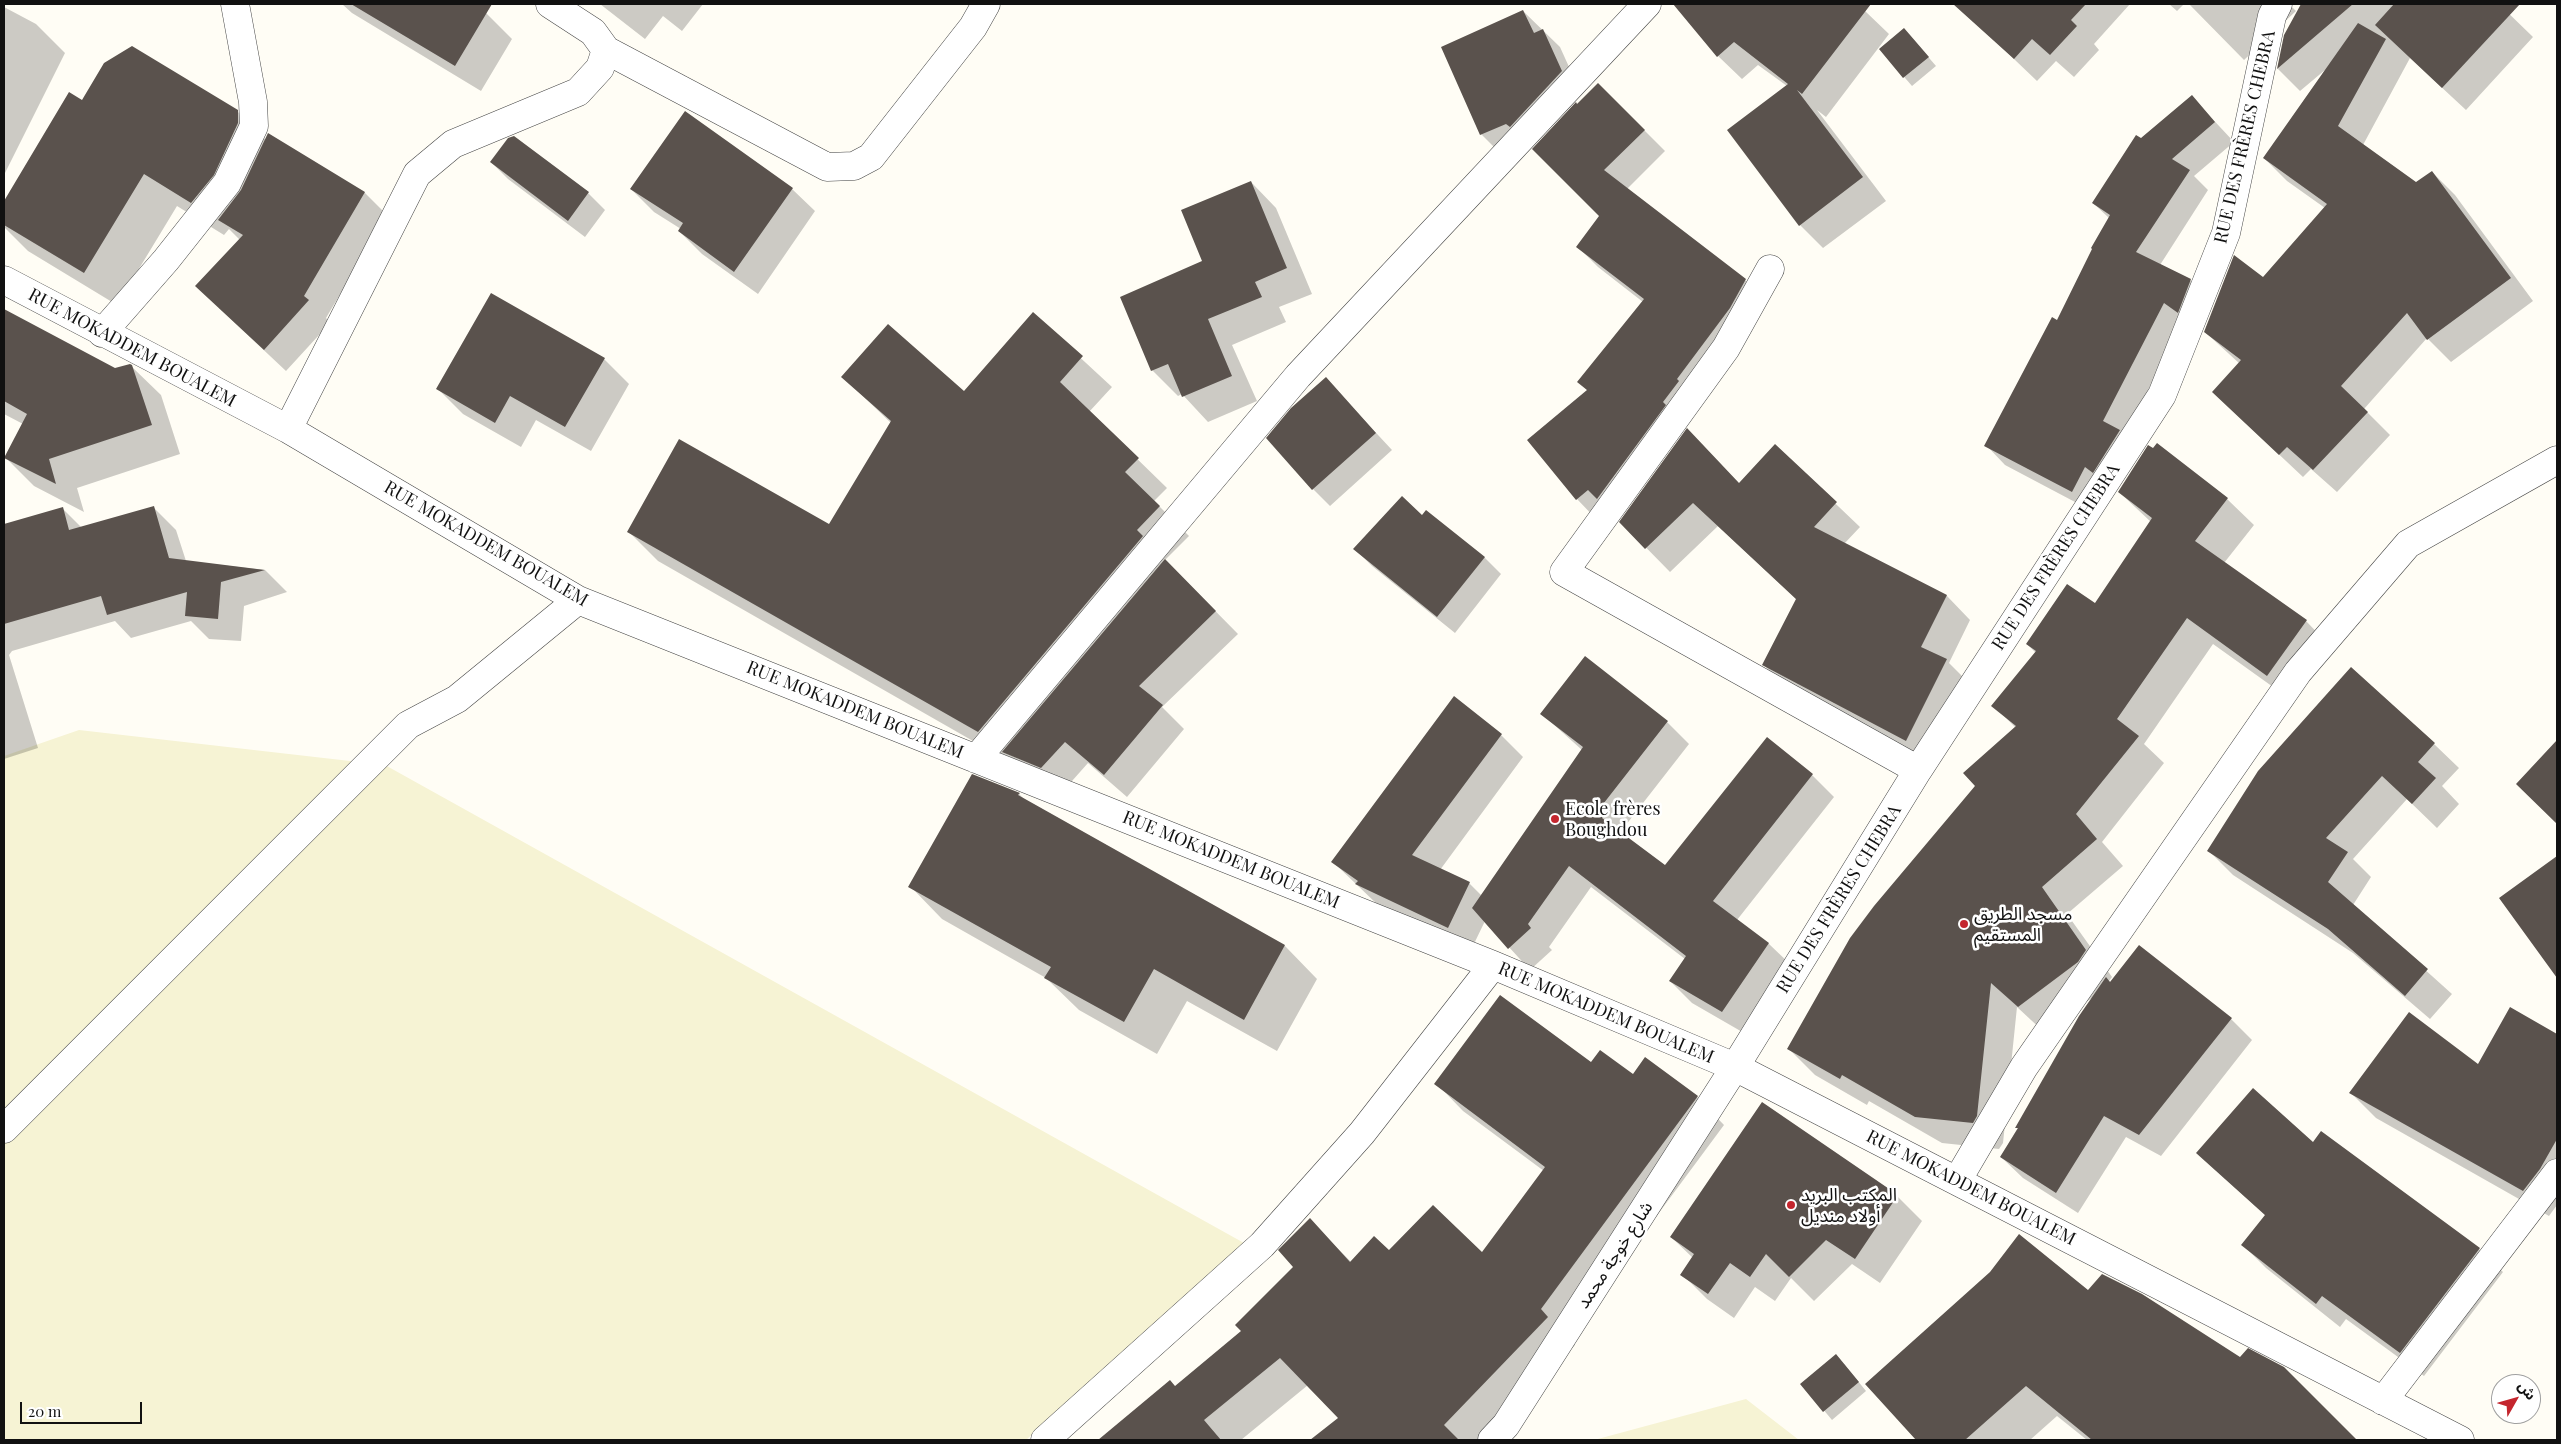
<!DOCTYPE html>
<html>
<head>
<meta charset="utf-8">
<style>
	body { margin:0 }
	#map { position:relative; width:2561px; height:1444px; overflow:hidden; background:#fffdf5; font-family:"Playfair Display","Noto Sans Arabic",serif }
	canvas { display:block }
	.frame { position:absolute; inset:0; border:5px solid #111; pointer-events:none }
	.north { position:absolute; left:2491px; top:1374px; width:50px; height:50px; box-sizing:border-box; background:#fff; border:1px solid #a0a0a0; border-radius:50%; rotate:52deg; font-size:14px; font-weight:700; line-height:20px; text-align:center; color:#111 }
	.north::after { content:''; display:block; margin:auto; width:18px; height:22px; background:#c4262e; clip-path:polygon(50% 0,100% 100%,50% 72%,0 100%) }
	.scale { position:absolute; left:20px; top:1402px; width:122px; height:22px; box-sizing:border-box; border:2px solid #111; border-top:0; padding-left:6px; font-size:15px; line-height:18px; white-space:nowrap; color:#111; -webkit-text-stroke:4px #fff; paint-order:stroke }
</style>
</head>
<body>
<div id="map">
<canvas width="2561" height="1444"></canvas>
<div class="frame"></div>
<div class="north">ش</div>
<div class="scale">20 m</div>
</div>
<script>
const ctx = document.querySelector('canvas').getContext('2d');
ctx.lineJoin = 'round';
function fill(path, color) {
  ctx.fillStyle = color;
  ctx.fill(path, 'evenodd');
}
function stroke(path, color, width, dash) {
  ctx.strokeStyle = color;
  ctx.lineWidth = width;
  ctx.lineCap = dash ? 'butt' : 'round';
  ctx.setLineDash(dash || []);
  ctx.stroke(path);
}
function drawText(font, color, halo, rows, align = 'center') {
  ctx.font = font + ' "Playfair Display","Noto Sans Arabic",serif';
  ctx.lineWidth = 5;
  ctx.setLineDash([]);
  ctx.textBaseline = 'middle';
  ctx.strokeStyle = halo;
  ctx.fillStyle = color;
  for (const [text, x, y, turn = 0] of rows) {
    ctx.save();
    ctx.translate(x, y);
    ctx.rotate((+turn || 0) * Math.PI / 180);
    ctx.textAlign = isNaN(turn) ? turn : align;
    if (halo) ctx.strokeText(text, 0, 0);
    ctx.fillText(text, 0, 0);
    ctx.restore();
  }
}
const farmland = new Path2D(`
	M 79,730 L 385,765 L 1244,1243 L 1026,1440 L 4,1440 L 4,756 Z
	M 1746,1399 L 1799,1440 L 1594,1440 Z`);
const shadow = new Path2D(`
	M 342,4 L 470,4 L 486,13 L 512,39 L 481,91 L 352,13 Z
	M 600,4 L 703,4 L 682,31 L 663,16 L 645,39 Z
	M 1675,4 L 1856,4 L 1865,11 L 1889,34 L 1826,117 L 1817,110 L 1886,201 L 1823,248 L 1800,225 L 1787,86 L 1758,65 L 1742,79 L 1718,56 Z
	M 1982,4 L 2130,4 L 2094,44 L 2099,50 L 2074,77 L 2056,61 L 2037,81 L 1970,17 Z
	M 2169,4 L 2184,4 L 2177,11 Z
	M 2189,4 L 2289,4 L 2296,11 L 2244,60 Z
	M 2302,4 L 2499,4 L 2533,37 L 2466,110 L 2410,58 L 2363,145 L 2416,184 L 2432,172 L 2455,195 L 2533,301 L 2451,362 L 2427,338 L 2364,409 L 2390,435 L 2337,492 L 2311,469 L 2303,477 L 2236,414 L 2240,364 L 2205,332 L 2263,278 L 2325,208 L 2287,181 L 2264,158 L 2325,70 L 2300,91 L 2278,69 L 2285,35 Z
	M 4,7 L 36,24 L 65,53 L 4,175 Z
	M 1523,11 L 1560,47 L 1579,89 L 1498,151 L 1481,134 Z
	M 1912,38 L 1936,66 L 1912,86 L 1880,49 Z
	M 1598,84 L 1665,151 L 1627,189 L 1745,280 L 1766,301 L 1597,520 L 1577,499 L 1588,391 L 1579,382 L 1643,302 L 1598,267 L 1578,247 L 1601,216 L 1578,105 Z
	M 70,94 L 83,101 L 237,111 L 266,140 L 268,135 L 365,193 L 387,215 L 326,318 L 330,323 L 286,371 L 219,308 L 240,240 L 229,229 L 224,235 L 177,206 L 117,305 L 28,251 L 4,227 L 4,204 Z
	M 2192,97 L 2234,142 L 2194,176 L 2208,190 L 2160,265 L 2190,280 L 2210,300 L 2184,321 L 2124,436 L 2092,511 L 2005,465 L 1986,445 L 2058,321 L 2109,218 L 2093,203 L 2141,140 Z
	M 514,137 L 588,193 L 605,210 L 585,237 L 508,179 L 491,162 Z
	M 1251,182 L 1276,208 L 1312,294 L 1279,307 L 1286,322 L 1232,345 L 1257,401 L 1208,422 L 1182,394 L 1178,396 L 1152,370 L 1204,262 Z
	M 631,189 L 792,189 L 815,211 L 758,294 L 702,254 L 679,231 L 681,229 L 654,212 Z
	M 4,310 L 115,370 L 131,366 L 161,395 L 180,454 L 77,488 L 84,512 L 34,486 L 5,457 L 23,424 L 4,414 Z
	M 1033,314 L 1112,387 L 1089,412 L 1167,488 L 1154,501 L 1189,536 L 1165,560 L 1238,634 L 1162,707 L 1184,729 L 1127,797 L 1088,763 L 1064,790 L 1008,761 L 658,561 L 629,532 L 829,526 L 891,423 L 843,377 L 964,392 Z
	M 604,359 L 629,384 L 591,451 L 536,420 L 521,447 L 463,414 L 438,389 Z
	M 1326,379 L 1392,450 L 1330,506 L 1313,489 Z
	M 1775,446 L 1860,527 L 1844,544 L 1947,596 L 1970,620 L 1949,663 L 1970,684 L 1930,764 L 1787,689 L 1764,665 L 1797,600 L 1718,526 L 1670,572 L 1621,522 L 1740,484 Z
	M 2119,492 L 2227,499 L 2254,525 L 2224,563 L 2306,621 L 2332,648 L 2294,702 L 2213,644 L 2144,744 L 2164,763 L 2102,842 L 2123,866 L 2067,914 L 2112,977 L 2109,981 L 2111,983 L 2231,1019 L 2252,1040 L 2161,1156 L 2126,1137 L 2078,1213 L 2023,1178 L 2001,1157 L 2093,997 L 2045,1033 L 2017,1007 L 2003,1143 L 1999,1149 L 1942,1143 L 1869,1101 L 1867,1105 L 1815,1075 L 1789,1049 L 2016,728 L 1993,705 L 2036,653 L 2027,644 L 2096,605 L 2151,522 Z
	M 153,507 L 176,530 L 186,561 L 265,570 L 287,592 L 244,606 L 241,641 L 209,639 L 191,621 L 131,638 L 115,621 L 12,651 L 9,655 L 38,748 L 4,759 L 4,525 L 62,508 L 82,528 Z
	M 1355,549 L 1484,557 L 1501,574 L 1455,633 L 1372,566 Z
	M 1585,657 L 1667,722 L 1689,744 L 1622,830 L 1627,836 L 1626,837 L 1666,867 L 1767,738 L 1812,775 L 1834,797 L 1737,920 L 1769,944 L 1791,965 L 1744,1033 L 1692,1003 L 1670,981 L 1685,959 L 1591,887 L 1549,947 L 1552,950 L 1530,970 L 1485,921 L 1471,950 L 1379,906 L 1333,862 L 1501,735 L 1523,757 L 1440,870 L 1469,883 L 1482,896 L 1582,750 L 1542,714 Z
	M 2557,741 L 2557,822 L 2518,783 Z
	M 2434,744 L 2459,768 L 2442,786 L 2459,804 L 2437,828 L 2407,799 L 2353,859 L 2371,877 L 2353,905 L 2452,994 L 2430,1019 L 2353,953 L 2233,875 L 2208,850 Z
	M 1019,794 L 1024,799 L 1285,946 L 1317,979 L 1277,1051 L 1187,1001 L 1157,1054 L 1079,1010 L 1046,978 L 942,919 L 910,886 Z
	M 2557,858 L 2557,973 L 2501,899 Z
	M 2511,1009 L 2557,1035 L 2557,1205 L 2549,1216 L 2376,1118 L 2351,1093 L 2479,1066 Z
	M 1591,1064 L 1697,1097 L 1724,1125 L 1567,1337 L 1575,1345 L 1483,1440 L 1312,1440 L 1340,1418 L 1308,1385 L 1241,1440 L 1110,1440 L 1106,1435 L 1175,1387 L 1243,1331 L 1295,1267 L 1310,1220 L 1351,1262 L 1389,1252 L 1482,1254 L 1544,1171 L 1463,1111 L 1436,1083 Z
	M 2321,1133 L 2479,1249 L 2503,1272 L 2424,1376 L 2346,1319 L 2340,1327 L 2266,1268 L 2243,1245 L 2266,1216 L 2197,1153 L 2313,1144 Z
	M 1897,1196 L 1922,1221 L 1880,1283 L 1852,1264 L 1814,1301 L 1791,1278 L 1775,1301 L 1755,1287 L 1734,1318 L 1707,1299 L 1682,1274 L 1693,1258 L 1671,1237 Z
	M 2088,1291 L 2240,1358 L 2283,1368 L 2355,1440 L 2087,1440 L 2057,1416 L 2030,1440 L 1918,1440 L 1867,1384 Z
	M 1844,1364 L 1866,1391 L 1832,1420 L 1802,1384 Z`);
const building = new Path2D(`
	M 351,4 L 492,4 L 455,66 Z
	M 1673,4 L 1871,4 L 1802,94 L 1797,90 L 1863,177 L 1799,226 L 1727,130 L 1788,84 L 1734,42 L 1717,57 Z
	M 1953,4 L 2086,4 L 2071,20 L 2077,26 L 2050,55 L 2032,39 L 2014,59 Z
	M 2301,4 L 2353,4 L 2277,69 L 2284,35 Z
	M 2394,4 L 2520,4 L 2442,88 L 2375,25 Z
	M 1523,10 L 1534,33 L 1543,29 L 1562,71 L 1510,127 L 1506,124 L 1480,135 L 1441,47 Z
	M 2358,23 L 2386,39 L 2338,126 L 2416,182 L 2432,171 L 2511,278 L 2427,340 L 2407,313 L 2341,386 L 2368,412 L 2313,470 L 2287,447 L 2279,455 L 2212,392 L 2241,360 L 2204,332 L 2234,255 L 2263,277 L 2327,204 L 2263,158 Z
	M 1904,28 L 1929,57 L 1903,78 L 1879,49 Z
	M 132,46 L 238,110 L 238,123 L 214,175 L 191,203 L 144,174 L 84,273 L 4,225 L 4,201 L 69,92 L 82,100 L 104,63 Z
	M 1598,83 L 1645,130 L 1604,170 L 1746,279 L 1730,308 L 1677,379 L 1679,381 L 1663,402 L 1666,405 L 1597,499 L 1588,490 L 1576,500 L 1527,440 L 1587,390 L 1577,382 L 1644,299 L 1576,247 L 1599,216 L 1532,149 L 1576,102 L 1577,104 Z
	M 2192,95 L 2215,122 L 2172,159 L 2190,170 L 2136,252 L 2191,279 L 2178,313 L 2164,303 L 2103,421 L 2120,430 L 2093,473 L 2085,467 L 2072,492 L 1984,446 L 2052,317 L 2057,320 L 2092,249 L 2091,248 L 2110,215 L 2092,203 L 2136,135 L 2141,138 Z
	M 685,111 L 793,188 L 734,272 L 678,231 L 683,223 L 630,189 Z
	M 268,133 L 365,192 L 304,296 L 309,300 L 264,350 L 195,286 L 243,235 L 218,220 L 241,190 Z
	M 514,136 L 589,192 L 568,221 L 490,162 L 508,138 Z
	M 1251,181 L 1287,268 L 1255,282 L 1262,297 L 1208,319 L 1232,376 L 1182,397 L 1168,364 L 1151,371 L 1120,297 L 1202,261 L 1181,210 Z
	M 491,293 L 605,358 L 565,427 L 510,396 L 495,423 L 436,389 Z
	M 4,309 L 115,368 L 130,364 L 132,365 L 152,425 L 49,459 L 56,484 L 4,458 L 27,414 L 4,401 Z
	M 1033,312 L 1083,356 L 1060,382 L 1139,458 L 1125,472 L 1160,506 L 1137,530 L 1143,536 L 978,732 L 627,532 L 679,439 L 829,524 L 891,421 L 841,377 L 888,324 L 964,391 Z
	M 1326,377 L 1376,433 L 1312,490 L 1266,438 L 1291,408 Z
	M 1687,428 L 1739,483 L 1775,444 L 1837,502 L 1814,527 L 1947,595 L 1921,647 L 1947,659 L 1906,741 L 1762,665 L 1796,599 L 1693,503 L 1645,549 L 1619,522 Z
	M 2157,443 L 2228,498 L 2195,541 L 2307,620 L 2267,676 L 2187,618 L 2117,719 L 2139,736 L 2076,814 L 2097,839 L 2042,887 L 2086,950 L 2078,962 L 2018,1007 L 1991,983 L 1977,1116 L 1973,1123 L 1915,1117 L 1842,1075 L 1840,1079 L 1787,1049 L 1850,938 L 1874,906 L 1975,786 L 1963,773 L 2016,726 L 1991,706 L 2036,651 L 2026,644 L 2067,584 L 2095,603 L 2152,518 L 2118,492 L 2148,445 L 2153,448 Z
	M 1402,496 L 1422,515 L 1426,510 L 1485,557 L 1437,617 L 1353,549 Z
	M 154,506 L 169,558 L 265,570 L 221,582 L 218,619 L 185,616 L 187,592 L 107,615 L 101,596 L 4,624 L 4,524 L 63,507 L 69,530 Z
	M 1165,559 L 1216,611 L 1139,686 L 1163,705 L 1104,775 L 1065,742 L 1041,768 L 1002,752 Z
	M 1585,656 L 1668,721 L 1600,808 L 1606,813 L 1602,818 L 1665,865 L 1767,737 L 1813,774 L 1713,901 L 1769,943 L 1722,1012 L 1669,981 L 1686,956 L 1569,866 L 1528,924 L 1531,928 L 1508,949 L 1472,908 L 1583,747 L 1540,714 Z
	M 2351,667 L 2435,743 L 2418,762 L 2436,778 L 2412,804 L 2382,776 L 2326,838 L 2348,852 L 2328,882 L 2428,969 L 2405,996 L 2328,929 L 2207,851 L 2258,771 Z
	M 1454,696 L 1502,734 L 1412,855 L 1470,882 L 1448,928 L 1355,884 L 1358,881 L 1331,862 Z
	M 2557,740 L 2557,824 L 2516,784 Z
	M 972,774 L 1020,793 L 1018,795 L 1285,945 L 1244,1020 L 1154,969 L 1124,1022 L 1044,978 L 1051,967 L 908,887 Z
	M 2557,856 L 2557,978 L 2499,898 Z
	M 2139,945 L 2232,1018 L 2139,1135 L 2104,1116 L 2056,1193 L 2000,1157 L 2018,1128 L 2015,1128 L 2079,1016 L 2106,977 L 2110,982 Z
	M 1500,995 L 1591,1062 L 1600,1050 L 1633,1074 L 1645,1057 L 1698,1096 L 1541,1309 L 1548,1317 L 1444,1425 L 1459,1440 L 1310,1440 L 1338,1418 L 1280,1358 L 1204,1420 L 1221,1440 L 1098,1440 L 1170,1380 L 1175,1386 L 1241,1331 L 1235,1325 L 1293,1267 L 1278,1250 L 1310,1218 L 1350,1262 L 1374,1236 L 1389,1250 L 1433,1205 L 1482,1252 L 1545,1167 L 1434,1084 Z
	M 2510,1007 L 2557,1034 L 2557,1139 L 2540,1169 L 2523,1191 L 2349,1093 L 2409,1012 L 2478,1064 Z
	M 2253,1088 L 2313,1142 L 2321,1131 L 2480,1248 L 2400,1353 L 2322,1296 L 2316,1304 L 2241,1245 L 2265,1215 L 2196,1153 Z
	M 1762,1102 L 1898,1195 L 1855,1259 L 1826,1240 L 1789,1277 L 1766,1254 L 1750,1277 L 1730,1263 L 1708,1294 L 1680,1275 L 1694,1254 L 1670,1237 Z
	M 2019,1234 L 2088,1290 L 2102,1274 L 2142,1294 L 2240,1357 L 2248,1348 L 2284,1367 L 2357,1440 L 2092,1440 L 2026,1386 L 1965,1440 L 1916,1440 L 1865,1384 L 1990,1272 Z
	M 1836,1354 L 1859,1382 L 1823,1412 L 1800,1384 Z`);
const minor = new Path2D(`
	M 606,50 L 827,167 L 854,166 L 871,157 L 973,27 L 986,4
	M 1770,269 L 1726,348 L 1564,572 L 1918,770
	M 4,280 L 288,429 L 578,600 L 1493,965 L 1735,1067 L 2460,1440
	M 102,333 L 166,260 L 227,183 L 254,126 L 253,102 L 235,4
	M 288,429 L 417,174 L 453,144 L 578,92 L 600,68 L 606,50 L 593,32 L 550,4
	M 976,759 L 1298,376 L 1647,4
	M 4,1129 L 408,725 L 457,699 L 578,600
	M 1957,1181 L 2024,1067 L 2298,672 L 2408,544 L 2557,460
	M 2383,1401 L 2557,1173
	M 1045,1440 L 1262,1245 L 1362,1133 L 1493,965
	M 1492,1440 L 1506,1425 L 1735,1067 L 1918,770 L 2162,395 L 2226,233 L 2272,16 L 2278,4`);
const markers = [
	[1555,819,5,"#c4262e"],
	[1964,924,5,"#c4262e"],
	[1791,1205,5,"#c4262e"]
];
const streetNames = [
	["RUE DES FRÈRES CHEBRA",2245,137,-77],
	["RUE MOKADDEM BOUALEM",132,348,28],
	["RUE MOKADDEM BOUALEM",486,544,30],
	["RUE DES FRÈRES CHEBRA",2056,557,-57],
	["RUE MOKADDEM BOUALEM",855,710,22],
	["RUE MOKADDEM BOUALEM",1231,860,22],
	["RUE DES FRÈRES CHEBRA",1839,899,-58],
	["RUE MOKADDEM BOUALEM",1606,1013,23],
	["RUE MOKADDEM BOUALEM",1971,1188,27],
	["شارع خوجة محمد",1615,1255,-57]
];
const poiNames = [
	["Ecole frères",1565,809],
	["Boughdou",1565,830],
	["مسجد الطريق",1974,914],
	["المستقيم",1974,935],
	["المكتب البريد",1801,1195],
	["أولاد منديل",1801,1216]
];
fill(farmland, '#f6f3d4');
fill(shadow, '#0003');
fill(building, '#5a524d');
stroke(minor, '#444', 29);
stroke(minor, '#fff', 28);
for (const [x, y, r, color] of markers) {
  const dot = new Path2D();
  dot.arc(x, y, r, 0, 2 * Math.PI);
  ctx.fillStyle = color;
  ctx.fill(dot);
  stroke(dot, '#fff', 2);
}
drawText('18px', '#111', '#fff', streetNames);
drawText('18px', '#111', '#fff', poiNames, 'left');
</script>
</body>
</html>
